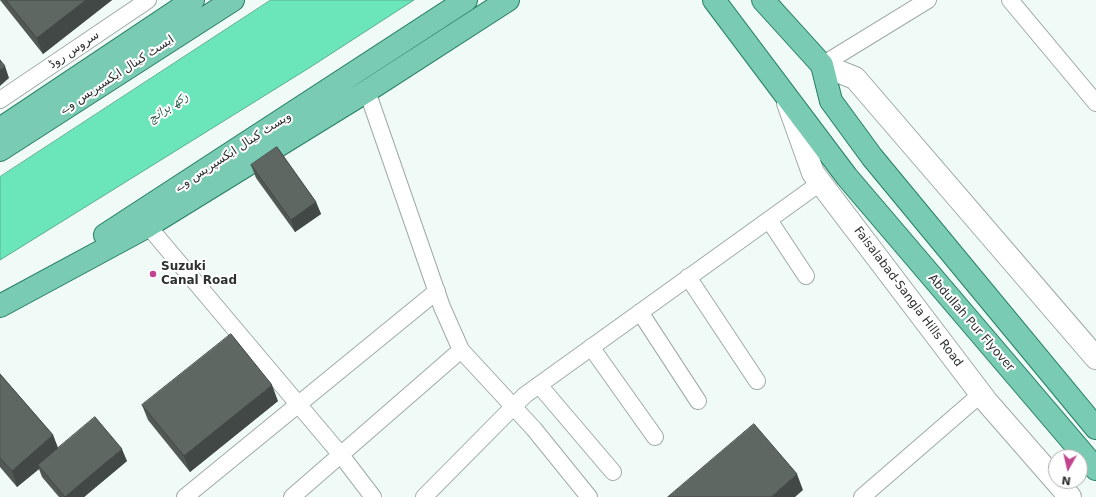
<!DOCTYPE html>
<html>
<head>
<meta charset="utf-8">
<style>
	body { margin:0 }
	#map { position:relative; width:1096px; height:497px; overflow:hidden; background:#f0faf6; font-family:"DejaVu Sans",sans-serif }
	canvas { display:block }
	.north { position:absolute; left:1048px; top:449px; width:40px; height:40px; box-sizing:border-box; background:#fff; border:1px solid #abadac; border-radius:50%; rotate:188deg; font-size:11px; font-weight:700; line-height:16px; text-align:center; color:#2d312f }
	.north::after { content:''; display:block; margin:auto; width:14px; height:18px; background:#c2438e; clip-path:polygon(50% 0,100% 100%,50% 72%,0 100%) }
</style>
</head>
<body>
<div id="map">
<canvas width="1096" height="497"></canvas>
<div class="north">N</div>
</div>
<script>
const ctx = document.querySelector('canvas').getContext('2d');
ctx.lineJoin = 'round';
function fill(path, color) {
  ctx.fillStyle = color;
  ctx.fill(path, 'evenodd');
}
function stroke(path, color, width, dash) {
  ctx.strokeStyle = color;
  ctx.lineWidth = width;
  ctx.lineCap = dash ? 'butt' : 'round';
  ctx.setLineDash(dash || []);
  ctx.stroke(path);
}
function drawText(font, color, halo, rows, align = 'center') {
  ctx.font = font + ' "DejaVu Sans","Noto Naskh Arabic",sans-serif';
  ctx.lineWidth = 4;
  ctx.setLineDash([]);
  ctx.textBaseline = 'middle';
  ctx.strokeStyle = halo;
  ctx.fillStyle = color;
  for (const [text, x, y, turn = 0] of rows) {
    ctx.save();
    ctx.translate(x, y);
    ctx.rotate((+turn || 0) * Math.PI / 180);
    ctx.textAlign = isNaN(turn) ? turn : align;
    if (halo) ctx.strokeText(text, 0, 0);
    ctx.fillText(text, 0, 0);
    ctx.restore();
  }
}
const water = new Path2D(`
	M 271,0 L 414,0 L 309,68 L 0,260 L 0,177 Z`);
const street = new Path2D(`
	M 1010,0 L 1096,103
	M 822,65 L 928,0
	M 367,91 L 442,307 L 461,350
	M 0,100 L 148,0
	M 769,220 L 806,276
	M 148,226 L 341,455 L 373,497
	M 688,277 L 757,381
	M 640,312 L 698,401
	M 591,347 L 655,437
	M 539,385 L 613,472
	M 185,497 L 437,291
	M 292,497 L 461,350 L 534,429 L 589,497
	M 424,497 L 525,395 L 820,183
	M 862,497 L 981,394`);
const secondary = new Path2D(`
	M 822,65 L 855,78 L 1096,358
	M 788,103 L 813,173 L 987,402 L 1056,481
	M 1056,481 L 1070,497`);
const primary = new Path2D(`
	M 714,0 L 847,177 L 1096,469
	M 763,0 L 822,65 L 831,101 L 872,157 L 1096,428
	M 0,129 L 193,0
	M 0,150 L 233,0
	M 105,235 L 466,0
	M 0,306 L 148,226 L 367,91 L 508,0`);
const wall = new Path2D(`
	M 0,0 L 112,0 L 43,54 Z
	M 251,165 L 316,202 L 321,214 L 295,232 L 256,178 Z
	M 0,374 L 53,435 L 58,448 L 127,461 L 84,497 L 59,497 L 42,477 L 39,469 L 17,487 L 0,467 Z
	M 278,401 L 190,472 L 148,420 L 142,405 Z`);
const shadedWall = new Path2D(`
	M 86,0 L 112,0 L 43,54 L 37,38 Z
	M 5,66 L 9,78 L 0,86 L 0,70 Z
	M 316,202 L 321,214 L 295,232 L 291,220 Z
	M 272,385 L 278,401 L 190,472 L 184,456 Z
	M 53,435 L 59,451 L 38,465 L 39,469 L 17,487 L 12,471 Z
	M 122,449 L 127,461 L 84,497 L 65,497 Z
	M 797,474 L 803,490 L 795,497 L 771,497 Z`);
const building = new Path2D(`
	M 6,0 L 86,0 L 37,38 Z
	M 0,60 L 5,66 L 0,70 Z
	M 277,147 L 316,202 L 291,220 L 251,165 Z
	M 231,334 L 272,385 L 184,456 L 142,405 Z
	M 0,374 L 53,435 L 12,471 L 0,458 Z
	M 95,417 L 122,449 L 65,497 L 38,465 Z
	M 754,424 L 797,474 L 771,497 L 668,497 Z`);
const markers = [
	[153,274,4,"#c2438e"]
];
const streetNames = [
	["سروس روڈ",74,50,-34],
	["ایسٹ کینال ایکسپریس وے",117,75,-33],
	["ویسٹ کینال ایکسپریس وے",233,152,-33],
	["Faisalabad-Sangla Hills Road",908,297,53],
	["Abdullah Pur Flyover",971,323,49]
];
const poiNames = [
	["Suzuki",161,267],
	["Canal Road",161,281]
];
const waterNames = [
	["رکھ برانچ",168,108,-33]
];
fill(water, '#6be5ba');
stroke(water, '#58af90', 1);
stroke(street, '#a0aaa5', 18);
stroke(secondary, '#a0aaa5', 24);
stroke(primary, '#267e64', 24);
stroke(street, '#fff', 16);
stroke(secondary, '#fff', 22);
stroke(primary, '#7acbb3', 22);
fill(wall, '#525955');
fill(shadedWall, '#424845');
fill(building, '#5f6763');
stroke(building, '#424845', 1);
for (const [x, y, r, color] of markers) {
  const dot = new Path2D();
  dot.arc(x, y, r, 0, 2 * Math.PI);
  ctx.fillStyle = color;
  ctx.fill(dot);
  stroke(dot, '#fff', 1.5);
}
drawText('12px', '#2d312f', '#fff', streetNames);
drawText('bold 12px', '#2d312f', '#fff', poiNames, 'left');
drawText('italic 13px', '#205342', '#fff', waterNames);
</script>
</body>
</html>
